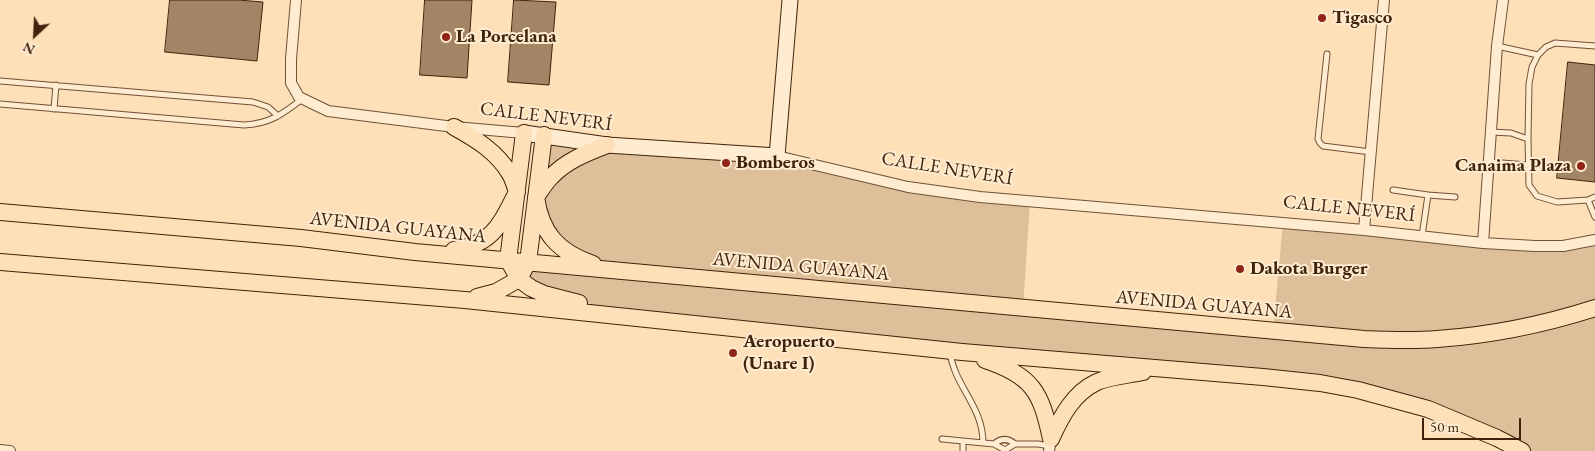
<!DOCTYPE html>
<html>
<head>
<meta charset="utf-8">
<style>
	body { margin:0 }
	#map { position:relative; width:1595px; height:451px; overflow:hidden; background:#fde0b7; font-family:"EB Garamond",serif }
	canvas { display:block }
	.north { position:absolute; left:10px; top:10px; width:50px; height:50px; -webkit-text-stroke:4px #feebd0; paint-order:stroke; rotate:205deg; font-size:14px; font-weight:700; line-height:20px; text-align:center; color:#40230b }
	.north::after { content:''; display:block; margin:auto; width:18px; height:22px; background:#40230b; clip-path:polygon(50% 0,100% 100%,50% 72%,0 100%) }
	.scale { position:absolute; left:1422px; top:418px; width:99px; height:22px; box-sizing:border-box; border:2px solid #40230b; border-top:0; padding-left:6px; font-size:15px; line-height:18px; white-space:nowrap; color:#40230b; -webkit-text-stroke:4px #feebd0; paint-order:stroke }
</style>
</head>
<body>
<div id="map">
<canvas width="1595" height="451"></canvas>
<div class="north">N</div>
<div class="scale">50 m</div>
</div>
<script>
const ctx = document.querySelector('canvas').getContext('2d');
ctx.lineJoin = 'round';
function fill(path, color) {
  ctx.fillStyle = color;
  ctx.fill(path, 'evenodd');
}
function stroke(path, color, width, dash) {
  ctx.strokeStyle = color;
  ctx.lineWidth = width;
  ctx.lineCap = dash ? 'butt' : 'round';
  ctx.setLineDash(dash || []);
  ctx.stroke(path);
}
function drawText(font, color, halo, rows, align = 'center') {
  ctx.font = font + ' "EB Garamond",serif';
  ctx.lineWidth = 4;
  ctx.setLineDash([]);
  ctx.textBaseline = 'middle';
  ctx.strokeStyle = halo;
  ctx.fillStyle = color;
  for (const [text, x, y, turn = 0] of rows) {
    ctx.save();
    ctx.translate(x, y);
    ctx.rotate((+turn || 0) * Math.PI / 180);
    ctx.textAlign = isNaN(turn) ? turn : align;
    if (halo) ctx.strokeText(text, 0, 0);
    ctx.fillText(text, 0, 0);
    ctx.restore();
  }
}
const green = new Path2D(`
	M 544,135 L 777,155 L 907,186 L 1030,201 L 1023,308 L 1273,331 L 1283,222 L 1534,246 L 1595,239 L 1595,451 L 1522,451 L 1397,399 L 644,318 L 559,298 L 519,279 L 528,262 L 591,263 L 544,227 Z`);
const building = new Path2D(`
	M 170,0 L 238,0 L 263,2 L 257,61 L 165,52 Z
	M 425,0 L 472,0 L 467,78 L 420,75 Z
	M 514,0 L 556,2 L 549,85 L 508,82 Z
	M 1568,62 L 1595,65 L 1595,182 L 1557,178 Z`);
const lane = new Path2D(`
	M 1497,46 L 1538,55
	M 1595,46 L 1555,43 L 1546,47 L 1538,55 L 1532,67 L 1529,84 L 1528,139 L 1529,185 L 1537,196 L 1557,202 L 1588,200 L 1595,197
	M 1327,54 L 1318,139 L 1320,143 L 1323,146 L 1371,152
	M 0,81 L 253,102 L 268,107 L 278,116
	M 0,104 L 244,125 C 269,124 283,114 302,99
	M 54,109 L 56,85
	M 1491,132 L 1511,133 L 1528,139
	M 1489,162 L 1528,165
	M 1393,190 L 1428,195
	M 1588,200 L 1595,217
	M 1422,236 L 1428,195 L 1455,197
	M 950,353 C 955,387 983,406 983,443
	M 942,439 L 994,444 L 1005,450 L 1015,444 L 1038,444 L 1050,446
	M 963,441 L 963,451
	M 994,444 C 1001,438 1008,438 1015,444`);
const street = new Path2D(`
	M 296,0 L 291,59 L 291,83 L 299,97 L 328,111 L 454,127 L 524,133
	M 777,156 L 908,187 L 980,197 L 1364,230 L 1483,243 L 1535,246 L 1563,246 L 1595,240
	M 1364,230 L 1384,0
	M 1483,243 L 1497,46 L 1503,0
	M 0,450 L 10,451
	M 1049,451 L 1051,439`);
const secondary = new Path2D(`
	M 524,133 L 607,145 L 777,156 L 790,0`);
const primary = new Path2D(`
	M 524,133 L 508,260 L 519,279 L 531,288 L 544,294 L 579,303
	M 0,212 L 301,238 L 415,252 L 1364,339 C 1388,340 1413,341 1437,339 C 1493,335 1542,325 1595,308
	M 454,250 C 493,244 500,225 517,192 C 515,186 513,179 510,174 C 497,152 476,139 454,127
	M 0,262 L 465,300 L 962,352 L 1263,377 L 1320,383 L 1358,390 L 1428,409 L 1497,438 L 1522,451
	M 593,264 C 558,252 541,233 536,197 C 541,190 545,183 551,177 C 566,161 586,153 607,145
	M 477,297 L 496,292 L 519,279 L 528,262 L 544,135
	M 985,360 C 1033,376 1041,392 1051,439
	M 1051,439 C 1061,417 1073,393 1097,382 C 1111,376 1129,375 1143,372`);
const markers = [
	[1322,18,5,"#8f2418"],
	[446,37,5,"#8f2418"],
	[726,163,5,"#8f2418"],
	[1581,166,5,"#8f2418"],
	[1240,269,5,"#8f2418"],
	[733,353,5,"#8f2418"]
];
const poiNames = [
	["Tigasco",1332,18],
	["La Porcelana",456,37],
	["Bomberos",736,163],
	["Canaima Plaza",1571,166,"right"],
	["Dakota Burger",1250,269],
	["Aeropuerto",743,342],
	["(Unare I)",743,364]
];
const streetNames = [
	["CALLE NEVERÍ",546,117,7],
	["CALLE NEVERÍ",947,169,9],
	["CALLE NEVERÍ",1349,209,6],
	["AVENIDA GUAYANA",398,228,6],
	["AVENIDA GUAYANA",801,267,5],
	["AVENIDA GUAYANA",1204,305,5]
];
fill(green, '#ddc09a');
fill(building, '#a28564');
stroke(building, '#40230b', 1);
stroke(lane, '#6f5236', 7);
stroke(street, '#6f5236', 12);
stroke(secondary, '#40230b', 17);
stroke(primary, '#40230b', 18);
stroke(lane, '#feebd0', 5);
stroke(street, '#feebd0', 10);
stroke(secondary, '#feebd0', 15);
stroke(primary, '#fde0b7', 16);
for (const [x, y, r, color] of markers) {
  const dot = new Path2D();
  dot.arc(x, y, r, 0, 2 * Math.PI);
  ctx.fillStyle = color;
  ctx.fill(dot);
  stroke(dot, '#feebd0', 2);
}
drawText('bold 19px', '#40230b', '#feebd0', poiNames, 'left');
drawText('19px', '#40230b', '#feebd0', streetNames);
</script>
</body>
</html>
